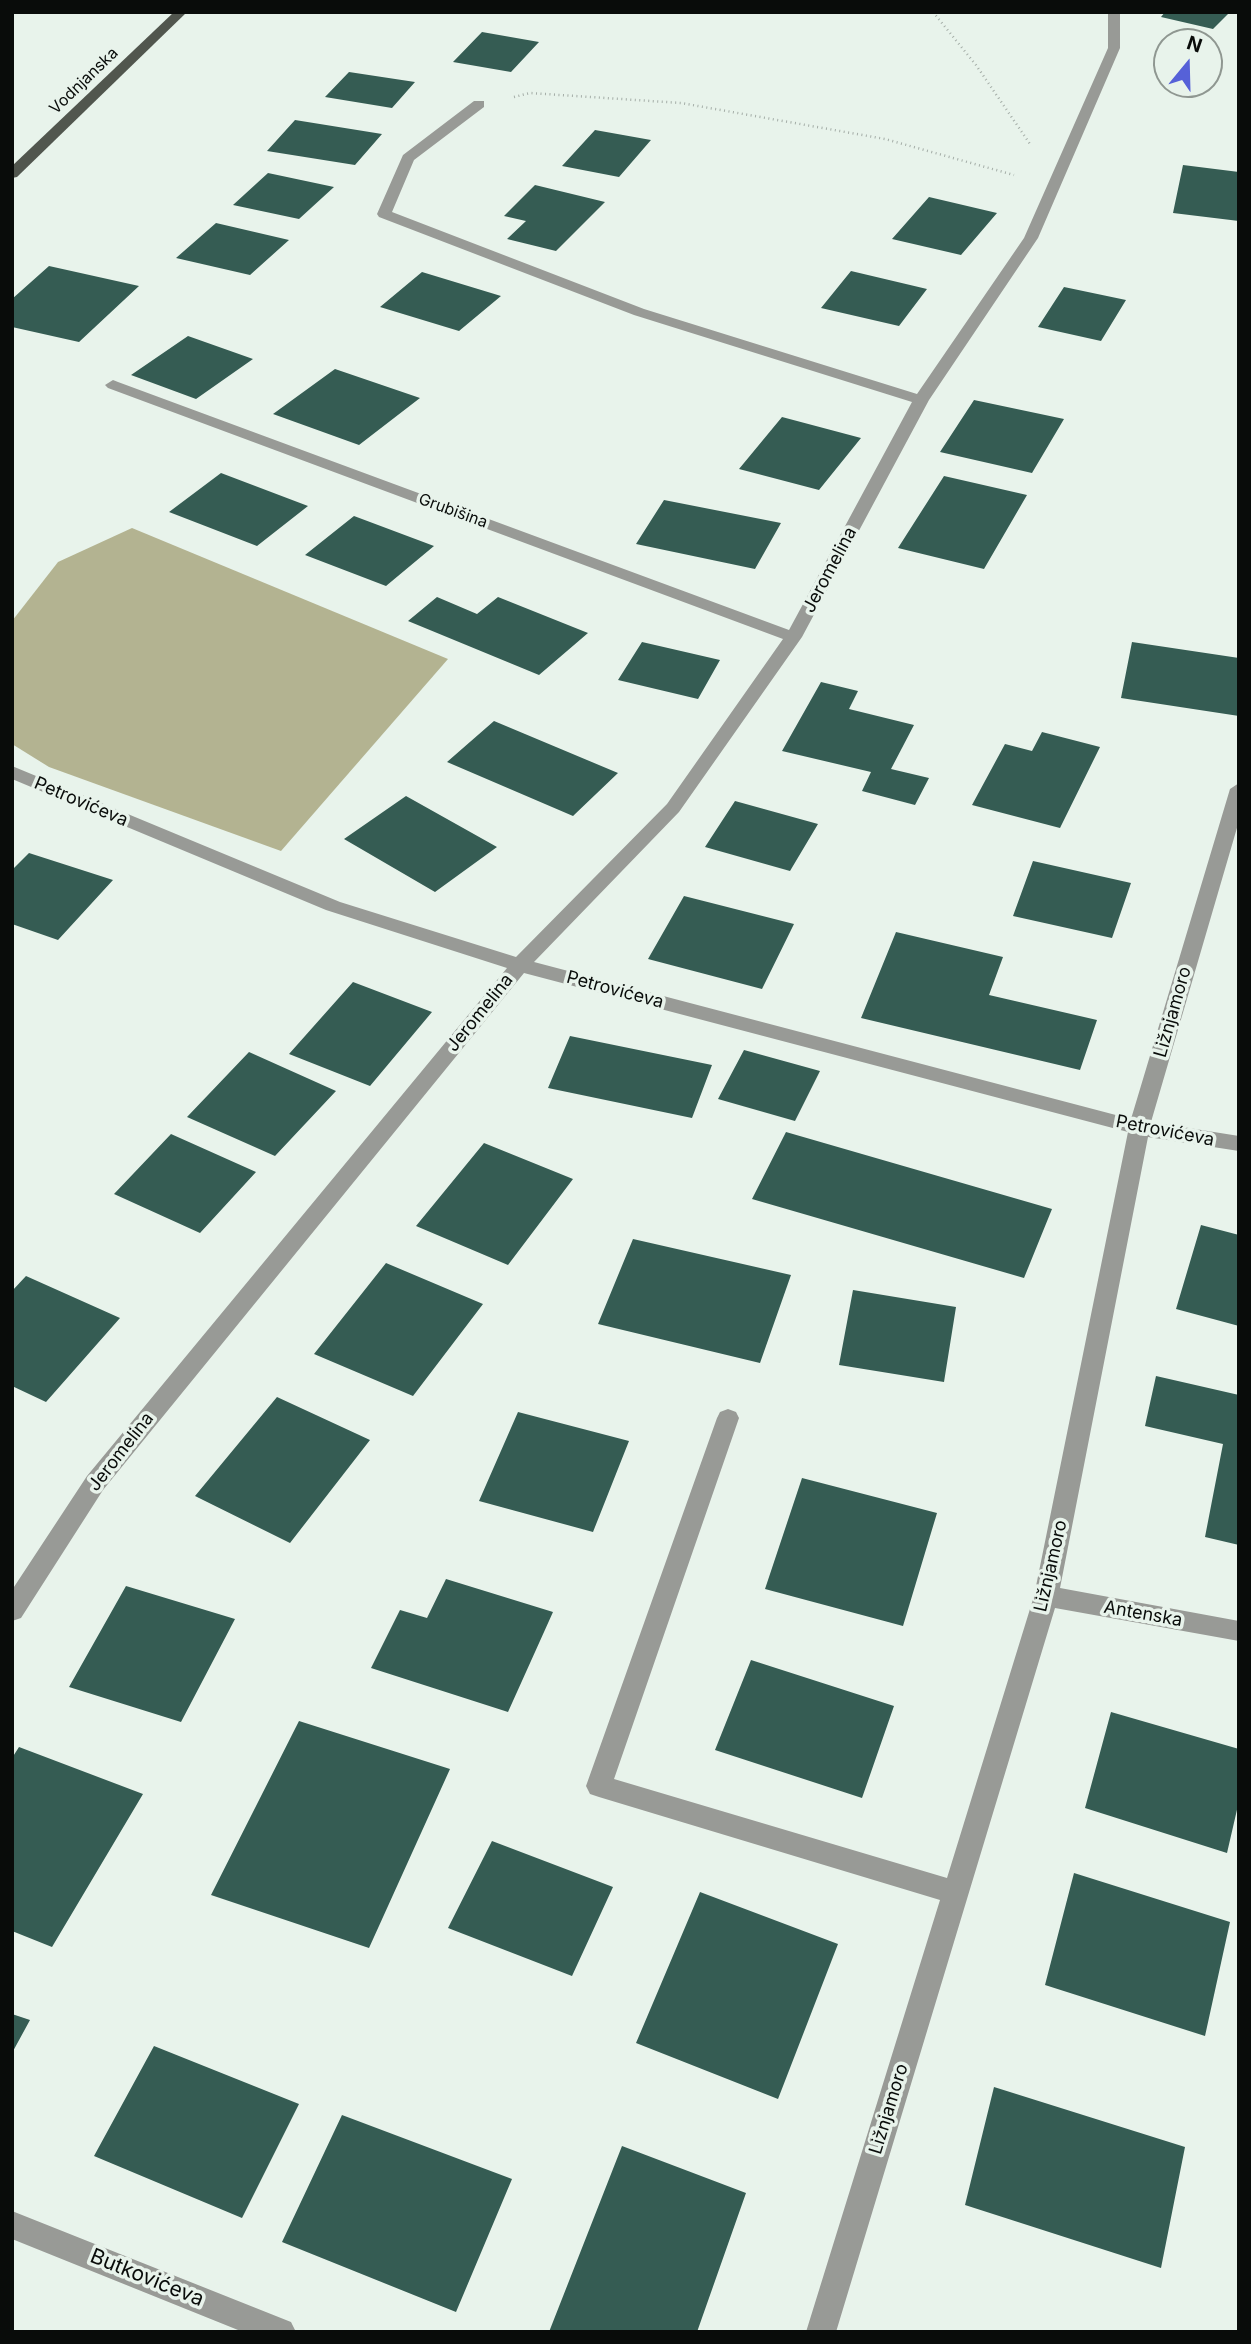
<!DOCTYPE html>
<html>
<head>
<meta charset="utf-8">
<style>
	body { margin:0 }
	#map { position:relative; width:1251px; height:2344px; overflow:hidden; background:#e8f3eb; font-family:Inter,sans-serif }
	canvas { display:block }
	.frame { position:absolute; inset:0; border:14px solid #090c0a; pointer-events:none }
	.north { position:absolute; left:1153px; top:28px; width:70px; height:70px; box-sizing:border-box; background:#e8f3eb; border:2px solid #8f9791; border-radius:50%; rotate:19deg; font-size:19px; font-weight:700; line-height:28px; text-align:center; color:#090c0a }
	.north::after { content:''; display:block; margin:auto; width:24px; height:32px; background:#5661d8; clip-path:polygon(50% 0,100% 100%,50% 72%,0 100%) }
</style>
</head>
<body>
<div id="map">
<canvas width="1251" height="2344"></canvas>
<div class="frame"></div>
<div class="north">N</div>
</div>
<script>
const ctx = document.querySelector('canvas').getContext('2d');
ctx.lineJoin = 'round';
function fill(path, color) {
  ctx.fillStyle = color;
  ctx.fill(path, 'evenodd');
}
function stroke(path, color, width, dash) {
  ctx.strokeStyle = color;
  ctx.lineWidth = width;
  ctx.lineCap = dash ? 'butt' : 'round';
  ctx.setLineDash(dash || []);
  ctx.stroke(path);
}
function drawText(font, color, halo, rows, align = 'center') {
  ctx.font = font + ' Inter,sans-serif';
  ctx.lineWidth = 7;
  ctx.setLineDash([]);
  ctx.textBaseline = 'middle';
  ctx.strokeStyle = halo;
  ctx.fillStyle = color;
  for (const [text, x, y, turn = 0] of rows) {
    ctx.save();
    ctx.translate(x, y);
    ctx.rotate((+turn || 0) * Math.PI / 180);
    ctx.textAlign = isNaN(turn) ? turn : align;
    if (halo) ctx.strokeText(text, 0, 0);
    ctx.fillText(text, 0, 0);
    ctx.restore();
  }
}
const forest = new Path2D(`
	M 132,528 L 448,659 L 281,851 L 49,767 L 12,744 L 12,621 L 58,562 Z`);
const building = new Path2D(`
	M 1165,12 L 1230,12 L 1213,29 L 1161,17 Z
	M 482,32 L 539,42 L 511,72 L 453,62 Z
	M 349,72 L 415,82 L 392,108 L 325,97 Z
	M 295,120 L 382,134 L 355,165 L 267,151 Z
	M 595,130 L 651,140 L 619,177 L 562,166 Z
	M 1183,165 L 1239,172 L 1239,221 L 1173,213 Z
	M 268,173 L 334,187 L 299,219 L 233,205 Z
	M 535,185 L 605,202 L 556,251 L 507,239 L 526,221 L 504,216 Z
	M 929,197 L 997,213 L 961,255 L 892,239 Z
	M 216,223 L 289,240 L 250,275 L 176,258 Z
	M 49,266 L 139,286 L 79,342 L 12,327 L 12,299 Z
	M 851,271 L 927,289 L 899,326 L 821,308 Z
	M 422,272 L 501,296 L 459,331 L 380,307 Z
	M 1064,287 L 1126,300 L 1101,341 L 1038,327 Z
	M 188,336 L 253,359 L 196,399 L 131,375 Z
	M 335,369 L 420,398 L 359,445 L 273,414 Z
	M 974,400 L 1064,419 L 1032,473 L 940,452 Z
	M 782,417 L 861,438 L 819,490 L 739,469 Z
	M 221,473 L 308,506 L 257,546 L 169,512 Z
	M 944,476 L 1027,495 L 984,569 L 898,548 Z
	M 664,500 L 781,523 L 755,569 L 636,544 Z
	M 354,516 L 434,546 L 386,586 L 305,555 Z
	M 437,597 L 477,614 L 498,597 L 588,633 L 539,675 L 408,621 Z
	M 642,642 L 720,660 L 698,699 L 618,680 Z
	M 1132,642 L 1239,658 L 1239,716 L 1121,698 Z
	M 821,682 L 858,691 L 849,709 L 914,725 L 891,769 L 929,778 L 915,805 L 862,791 L 871,772 L 782,751 Z
	M 494,721 L 618,773 L 573,816 L 447,762 Z
	M 1042,732 L 1100,747 L 1060,828 L 972,805 L 1005,744 L 1032,751 Z
	M 406,796 L 497,847 L 435,892 L 344,839 Z
	M 735,801 L 818,824 L 790,871 L 705,847 Z
	M 29,853 L 113,880 L 58,940 L 12,924 L 12,870 Z
	M 1033,861 L 1131,883 L 1112,938 L 1013,916 Z
	M 684,896 L 794,924 L 762,989 L 648,959 Z
	M 896,932 L 1003,957 L 989,995 L 1097,1020 L 1080,1070 L 861,1018 Z
	M 353,982 L 432,1012 L 370,1086 L 289,1054 Z
	M 570,1036 L 712,1065 L 692,1118 L 548,1088 Z
	M 744,1050 L 820,1071 L 795,1121 L 718,1099 Z
	M 249,1052 L 336,1091 L 275,1156 L 187,1117 Z
	M 786,1132 L 1052,1209 L 1024,1278 L 752,1199 Z
	M 171,1134 L 256,1172 L 200,1233 L 114,1194 Z
	M 484,1143 L 573,1179 L 508,1265 L 416,1226 Z
	M 1201,1225 L 1239,1235 L 1239,1326 L 1176,1309 Z
	M 633,1239 L 791,1275 L 760,1363 L 598,1324 Z
	M 386,1263 L 483,1304 L 413,1396 L 314,1354 Z
	M 26,1276 L 120,1318 L 46,1402 L 12,1386 L 12,1291 Z
	M 853,1290 L 956,1307 L 944,1382 L 839,1365 Z
	M 1156,1376 L 1239,1395 L 1239,1545 L 1205,1537 L 1223,1444 L 1145,1426 Z
	M 277,1397 L 370,1440 L 290,1543 L 195,1496 Z
	M 518,1412 L 629,1441 L 593,1532 L 479,1501 Z
	M 802,1478 L 937,1513 L 903,1626 L 765,1589 Z
	M 446,1579 L 553,1612 L 508,1712 L 371,1668 L 400,1610 L 427,1618 Z
	M 126,1586 L 235,1619 L 181,1722 L 69,1687 Z
	M 751,1660 L 894,1706 L 862,1798 L 715,1750 Z
	M 1111,1712 L 1239,1749 L 1239,1801 L 1227,1853 L 1085,1808 Z
	M 299,1721 L 450,1769 L 369,1948 L 211,1895 Z
	M 19,1747 L 143,1794 L 52,1947 L 12,1931 L 12,1758 Z
	M 492,1841 L 613,1887 L 572,1976 L 448,1928 Z
	M 1074,1873 L 1230,1922 L 1205,2036 L 1045,1985 Z
	M 700,1892 L 838,1944 L 778,2099 L 636,2043 Z
	M 12,2014 L 30,2020 L 12,2053 Z
	M 154,2046 L 299,2104 L 242,2218 L 94,2156 Z
	M 994,2087 L 1185,2147 L 1161,2268 L 965,2205 Z
	M 342,2115 L 512,2179 L 456,2312 L 282,2242 Z
	M 622,2146 L 746,2193 L 697,2332 L 549,2332 Z`);
const path = new Path2D(`
	M 933,12 L 976,65 L 1030,144
	M 514,97 L 530,93 L 681,103 L 885,139 L 1014,175`);
const minor = new Path2D(`
	M 1108,12 L 1120,12 L 1120,48 L 1038,238 L 929,400 L 802,637 L 679,812 L 534,962 L 1131,1119 L 1230,789 L 1239,783 L 1239,821 L 1151,1122 L 1239,1136 L 1239,1151 L 1148,1137 L 1060,1588 L 1239,1621 L 1239,1641 L 1055,1608 L 836,2332 L 806,2332 L 940,1900 L 599,1797 L 590,1794 L 586,1786 L 717,1418 L 720,1412 L 728,1409 L 736,1412 L 739,1418 L 614,1779 L 947,1878 L 1034,1596 L 1128,1132 L 524,973 L 103,1490 L 21,1618 L 12,1621 L 12,1590 L 87,1476 L 507,968 L 326,910 L 12,779 L 12,766 L 340,902 L 516,957 L 667,804 L 783,639 L 108,388 L 105,385 L 113,380 L 118,382 L 789,630 L 912,402 L 634,315 L 379,217 L 377,214 L 403,155 L 474,101 L 484,101 L 484,107 L 414,160 L 392,212 L 644,309 L 917,394 L 1024,238 L 1108,48 Z
	M 12,2211 L 291,2322 L 296,2332 L 243,2332 L 12,2239 Z`);
const major = new Path2D(`
	M 174,12 L 187,12 L 17,177 L 12,178 L 12,166 Z`);
const farStreetnames = [
	["Vodnjanska",84,81,-44],
	["Grubišina",453,511,20]
];
const streetNames = [
	["Jeromelina",830,570,-62],
	["Petrovićeva",81,802,23],
	["Petrovićeva",615,990,15],
	["Ližnjamoro",1173,1012,-74],
	["Jeromelina",480,1013,-51],
	["Petrovićeva",1165,1131,11],
	["Jeromelina",121,1452,-52],
	["Ližnjamoro",1051,1566,-77],
	["Antenska",1143,1614,10],
	["Ližnjamoro",889,2109,-73]
];
const nearStreetnames = [
	["Butkovićeva",147,2278,22]
];
fill(forest, '#b3b391');
fill(building, '#355c53');
stroke(path, '#a4ada7', 2.5, [1, 3.5]);
fill(minor, '#989a96');
fill(major, '#51564e');
drawText('16px', '#090c0a', '#e8f3eb', farStreetnames);
drawText('18px', '#090c0a', '#e8f3eb', streetNames);
drawText('21px', '#090c0a', '#e8f3eb', nearStreetnames);
</script>
</body>
</html>
